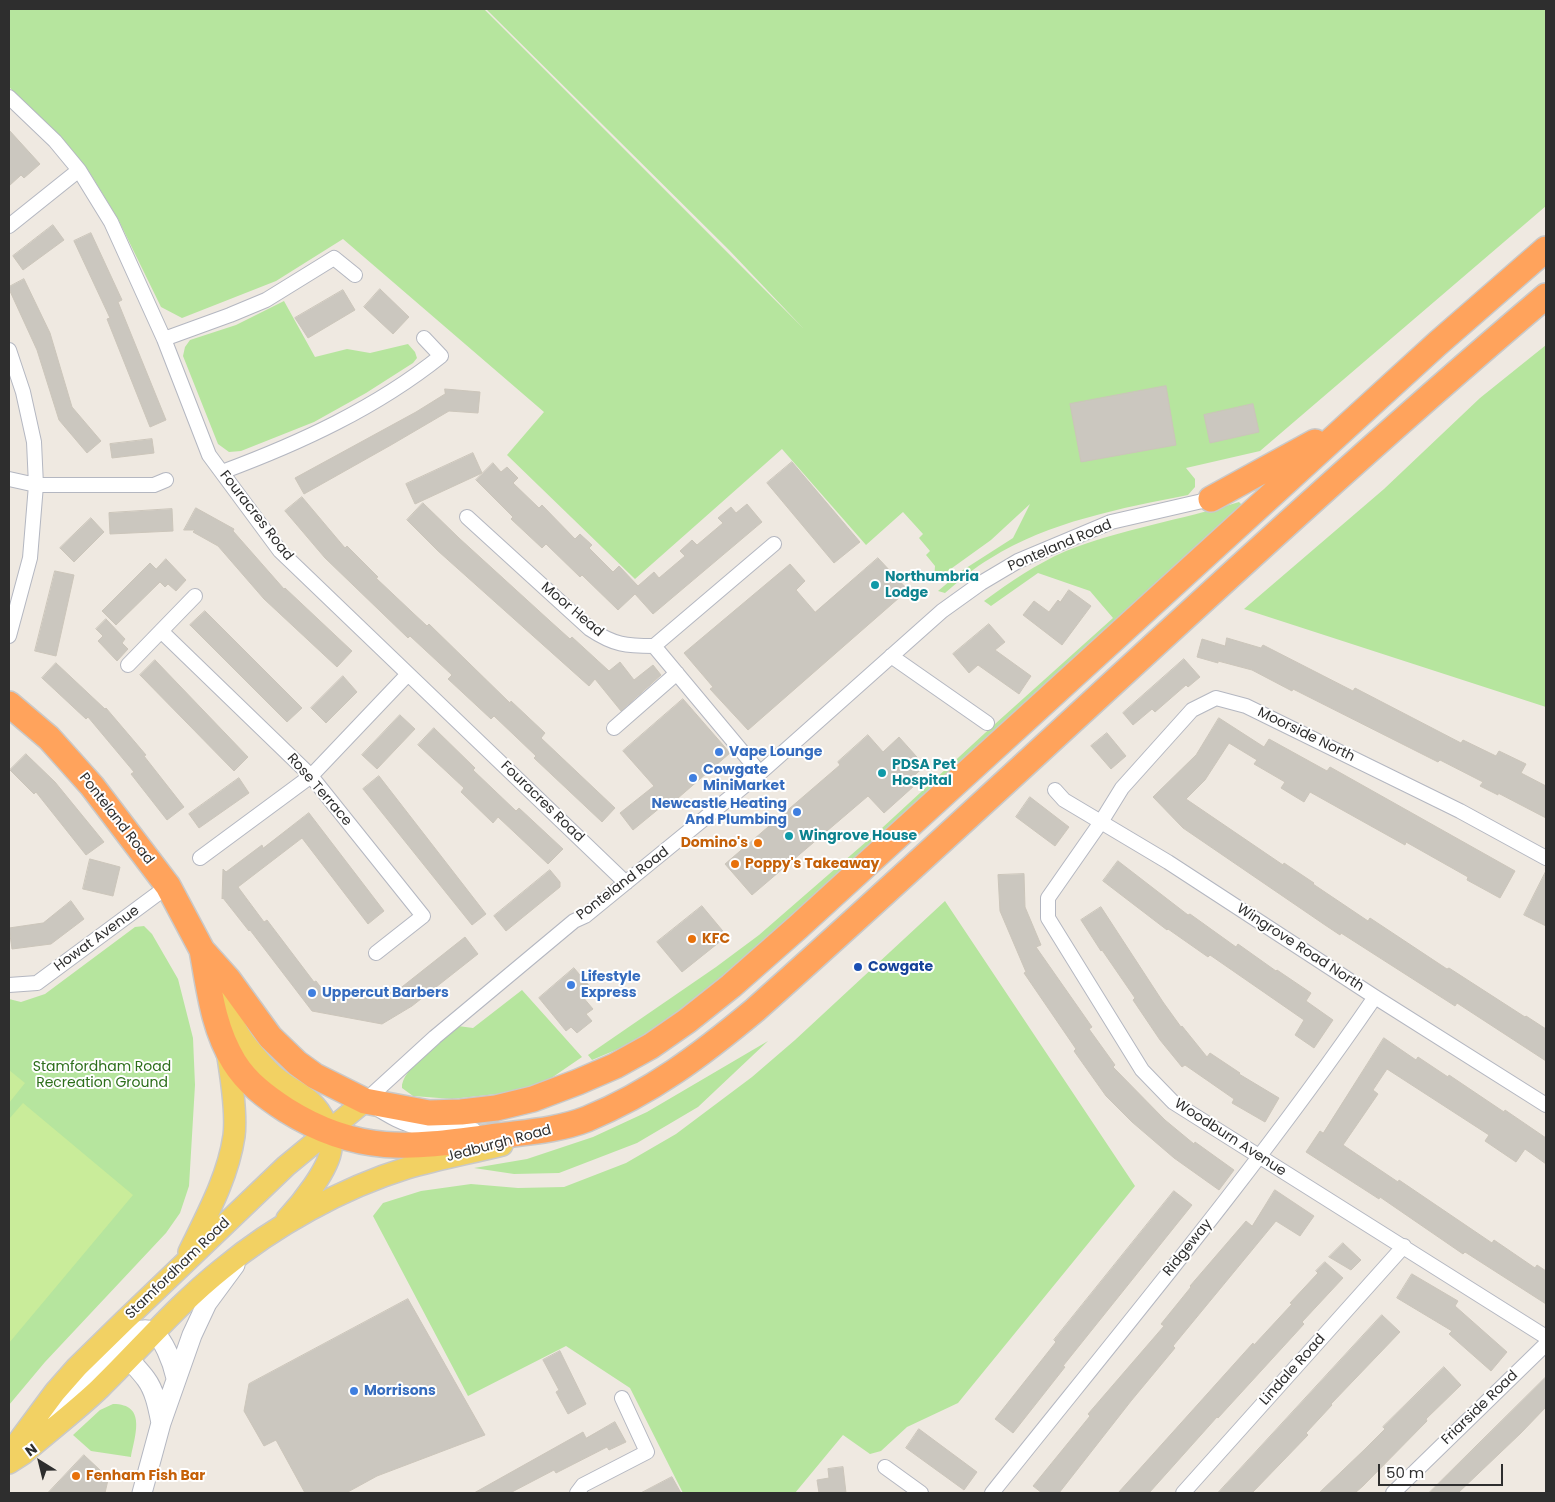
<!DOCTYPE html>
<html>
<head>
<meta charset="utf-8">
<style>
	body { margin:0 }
	#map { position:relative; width:1555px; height:1502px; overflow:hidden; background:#efe9e1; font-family:Poppins,sans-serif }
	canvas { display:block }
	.frame { position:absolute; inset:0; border:10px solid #2e2e2e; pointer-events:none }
	.north { position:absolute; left:15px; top:1437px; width:50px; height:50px; -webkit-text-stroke:4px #fff; paint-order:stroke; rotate:324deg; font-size:14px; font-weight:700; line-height:20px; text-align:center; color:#2e2e2e }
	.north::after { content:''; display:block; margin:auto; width:18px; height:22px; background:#2e2e2e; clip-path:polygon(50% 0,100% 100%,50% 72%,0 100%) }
	.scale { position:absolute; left:1378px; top:1464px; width:125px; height:22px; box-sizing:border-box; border:2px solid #2e2e2e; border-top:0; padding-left:6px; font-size:15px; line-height:18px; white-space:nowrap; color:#2e2e2e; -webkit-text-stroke:4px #fff; paint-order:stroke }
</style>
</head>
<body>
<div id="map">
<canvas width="1555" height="1502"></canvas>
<div class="frame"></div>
<div class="north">N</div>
<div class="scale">50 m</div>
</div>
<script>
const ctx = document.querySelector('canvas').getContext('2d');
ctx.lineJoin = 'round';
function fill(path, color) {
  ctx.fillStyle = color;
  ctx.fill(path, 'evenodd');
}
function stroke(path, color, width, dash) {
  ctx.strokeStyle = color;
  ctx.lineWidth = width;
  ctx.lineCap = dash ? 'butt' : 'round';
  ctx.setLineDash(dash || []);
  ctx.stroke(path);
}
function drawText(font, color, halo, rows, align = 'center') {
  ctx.font = font + ' Poppins,sans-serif';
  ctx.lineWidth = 4;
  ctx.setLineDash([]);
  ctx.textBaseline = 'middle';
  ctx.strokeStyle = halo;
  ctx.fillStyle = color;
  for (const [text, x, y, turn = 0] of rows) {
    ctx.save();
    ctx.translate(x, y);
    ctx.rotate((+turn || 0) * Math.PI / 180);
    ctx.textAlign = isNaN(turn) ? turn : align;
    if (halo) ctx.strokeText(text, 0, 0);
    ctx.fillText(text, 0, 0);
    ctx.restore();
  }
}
const green = new Path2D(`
	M 9,9 L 484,9 L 804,329 L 729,250 L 486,9 L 1546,9 L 1546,206 L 1260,451 L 1186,468 L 1195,479 L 1195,487 L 1188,495 C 1122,508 1048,522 991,558 C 974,568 960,580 945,593 L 938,591 L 963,570 L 1013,538 L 1030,504 L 991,540 L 934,581 L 935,566 L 926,555 L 930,551 L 919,538 L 923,534 L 903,512 L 866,545 L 782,449 L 635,579 L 507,455 L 544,412 L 343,239 L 276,281 L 182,318 L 161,307 L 118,219 L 88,170 L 59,136 L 9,87 Z
	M 284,301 L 315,357 L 347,349 L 370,353 L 408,344 L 415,352 L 417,358 L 413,363 L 366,393 L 314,422 L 241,451 L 229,452 L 218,444 L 183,356 L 185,347 L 190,340 L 236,325 Z
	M 1546,345 L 1546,707 L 1244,609 L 1384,489 L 1480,398 Z
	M 1239,502 L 1243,506 L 722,980 L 671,1019 L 637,1041 L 592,1060 L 588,1055 L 716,967 L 759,935 L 882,828 L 985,733 L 1113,618 L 1090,591 L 1038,573 L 991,606 L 984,601 C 1010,582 1036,564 1066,551 C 1122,529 1181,520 1239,502 Z
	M 945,901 L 1135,1186 L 958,1403 L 907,1427 L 881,1451 L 870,1454 L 843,1435 L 795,1493 L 683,1493 L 630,1388 L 566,1346 L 468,1396 L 373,1216 L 383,1203 L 421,1191 L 471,1184 L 518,1188 L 564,1187 L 626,1163 L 676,1134 L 752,1077 L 795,1040 Z
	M 144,926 L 152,934 L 178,979 L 193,1038 L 195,1085 L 189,1186 L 180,1213 L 166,1233 L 45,1362 L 9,1405 L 9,999 L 21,1002 L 45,994 L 135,927 Z
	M 522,990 L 582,1057 L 547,1081 L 506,1093 L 452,1099 L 413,1096 L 402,1088 C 400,1070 444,1038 458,1026 L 473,1028 Z
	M 768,1041 L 698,1107 L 637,1143 L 559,1173 L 514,1174 L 474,1168 L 527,1159 L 593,1137 L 647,1112 Z
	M 113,1404 C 147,1404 135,1435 131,1457 L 91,1451 L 73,1435 L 100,1410 Z`);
const pitch = new Path2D(`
	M 9,1070 L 25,1083 L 9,1103 Z
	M 23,1103 L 133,1195 L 9,1343 L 9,1119 Z`);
const building = new Path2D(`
	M 9,130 L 40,164 L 24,178 L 21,175 L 9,186 Z
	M 53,225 L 64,240 L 23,270 L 13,256 Z
	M 91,233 L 122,300 L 118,302 L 166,420 L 150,427 L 107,319 L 110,318 L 74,241 Z
	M 24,279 L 50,333 L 72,407 L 101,441 L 87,453 L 59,420 L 37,350 L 9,289 L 9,287 Z
	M 380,289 L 409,317 L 393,334 L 364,307 Z
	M 343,290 L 355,310 L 308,338 L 295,318 Z
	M 1166,386 L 1176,445 L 1081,462 L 1070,404 Z
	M 445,389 L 480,392 L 478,413 L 449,411 L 391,445 L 304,494 L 295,478 L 416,412 L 445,394 Z
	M 1253,404 L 1259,432 L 1210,443 L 1204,415 Z
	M 152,439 L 154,453 L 112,458 L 110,444 Z
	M 473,453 L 482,473 L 415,504 L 406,484 Z
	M 792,462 L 860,542 L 834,563 L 767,483 Z
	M 493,463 L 501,472 L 507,467 L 518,478 L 513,483 L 539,508 L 542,505 L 575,539 L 580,534 L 592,545 L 589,548 L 613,572 L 619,566 L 638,586 L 654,572 L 659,578 L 685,556 L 680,551 L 692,540 L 697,545 L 723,523 L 718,518 L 731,507 L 736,513 L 747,504 L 762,522 L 653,614 L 635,594 L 618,610 L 582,575 L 580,577 L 546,544 L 542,548 L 511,519 L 513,517 L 476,480 Z
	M 302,497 L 345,548 L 347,546 L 378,577 L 376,578 L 412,612 L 427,626 L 429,624 L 510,703 L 511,701 L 545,733 L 541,738 L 615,808 L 602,822 L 534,758 L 536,756 L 494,716 L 491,719 L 448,679 L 452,675 L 410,636 L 408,638 L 325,558 L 285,511 Z
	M 423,503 L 459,538 L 550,621 L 570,639 L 572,637 L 609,671 L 620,662 L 634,680 L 653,665 L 661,675 L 621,711 L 595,679 L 589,686 L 438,551 L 407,520 Z
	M 196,508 L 234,529 L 233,531 L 284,589 L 285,588 L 352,651 L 337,667 L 264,599 L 218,546 L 193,532 L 195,530 L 184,530 Z
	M 172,509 L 173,531 L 110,534 L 109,513 Z
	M 91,518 L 104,532 L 74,562 L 60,548 Z
	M 878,558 L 908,590 L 748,730 L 710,689 L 713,687 L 684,653 L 790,564 L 805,581 L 796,590 L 815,612 Z
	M 166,559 L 186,580 L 176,591 L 168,584 L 165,587 L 160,582 L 116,625 L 102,611 L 150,563 L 156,569 Z
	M 55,571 L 74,575 L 56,656 L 35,651 Z
	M 1069,590 L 1091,606 L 1062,645 L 1023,615 L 1034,601 L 1049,612 L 1058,600 L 1060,602 Z
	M 205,611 L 302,708 L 287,722 L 190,625 Z
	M 106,619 L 125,639 L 122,643 L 128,649 L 117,661 L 98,641 L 103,636 L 96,629 Z
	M 989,624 L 1005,642 L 995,650 L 1031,676 L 1019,694 L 978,665 L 969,673 L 953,654 Z
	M 1227,638 L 1261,648 L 1263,645 L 1353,691 L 1355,688 L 1461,743 L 1463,740 L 1496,756 L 1499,751 L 1526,764 L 1521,773 L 1546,786 L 1546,818 L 1498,793 L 1498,795 L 1480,786 L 1483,782 L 1440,760 L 1438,762 L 1293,689 L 1292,691 L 1252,670 L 1218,661 L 1218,663 L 1197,657 L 1202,639 L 1225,646 Z
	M 1184,659 L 1200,677 L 1188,687 L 1186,685 L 1155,712 L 1152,709 L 1133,725 L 1123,713 Z
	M 155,660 L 248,757 L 234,771 L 140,675 Z
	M 56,663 L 105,709 L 106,708 L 146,755 L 144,756 L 184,807 L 167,820 L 131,774 L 134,772 L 88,717 L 86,719 L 42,678 Z
	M 343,676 L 357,692 L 326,723 L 311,708 Z
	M 683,699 L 730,753 L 670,805 L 667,802 L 633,830 L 620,813 L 654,786 L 623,751 Z
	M 400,715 L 415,729 L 377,769 L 362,755 Z
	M 1219,718 L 1264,747 L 1269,739 L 1327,771 L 1330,767 L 1515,871 L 1500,898 L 1467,880 L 1468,877 L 1406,842 L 1405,845 L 1310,792 L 1304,802 L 1281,788 L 1285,782 L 1254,764 L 1257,760 L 1229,743 L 1205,780 L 1186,799 L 1283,865 L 1284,863 L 1314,883 L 1313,884 L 1368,921 L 1370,918 L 1447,969 L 1449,968 L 1525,1017 L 1526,1016 L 1546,1029 L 1546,1061 L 1457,1003 L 1455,1006 L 1341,933 L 1340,935 L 1325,925 L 1183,828 L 1153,797 L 1196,755 Z
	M 434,728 L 475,768 L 473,770 L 516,811 L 519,808 L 563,849 L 548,864 L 498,817 L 493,823 L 461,792 L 464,788 L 418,745 Z
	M 1107,733 L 1126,756 L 1111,769 L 1091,746 Z
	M 868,735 L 883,752 L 899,737 L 925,766 L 909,780 L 914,786 L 884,813 L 868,796 L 752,895 L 725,864 L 840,765 L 838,762 Z
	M 26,754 L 55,782 L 104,842 L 86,855 L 36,792 L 34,794 L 10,770 Z
	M 379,776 L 486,914 L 472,925 L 363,789 Z
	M 239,778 L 249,793 L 199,828 L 189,814 Z
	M 1030,797 L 1069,827 L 1055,846 L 1016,817 Z
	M 309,813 L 384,911 L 368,924 L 302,838 L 238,887 L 264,922 L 267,920 L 314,982 L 316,981 L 322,989 L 378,1000 L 392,991 L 393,994 L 465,937 L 478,954 L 412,1006 L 382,1024 L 312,1011 L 250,930 L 249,931 L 223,898 L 222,899 L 223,869 L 226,872 L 262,845 L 263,848 Z
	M 90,859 L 120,867 L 113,896 L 83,889 Z
	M 1118,861 L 1188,915 L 1190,914 L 1236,947 L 1238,944 L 1276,971 L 1277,970 L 1311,993 L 1306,1001 L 1333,1020 L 1314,1048 L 1295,1035 L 1304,1020 L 1210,955 L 1208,957 L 1168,929 L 1167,930 L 1103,881 Z
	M 550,870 L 560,882 L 560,887 L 506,931 L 494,916 Z
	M 1546,871 L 1546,926 L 1524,915 Z
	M 1024,874 L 1025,907 L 1041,945 L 1036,947 L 1092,1027 L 1089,1029 L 1115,1065 L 1113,1067 L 1165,1120 L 1194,1144 L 1195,1142 L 1234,1170 L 1219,1190 L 1174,1158 L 1132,1122 L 1106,1096 L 1074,1051 L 1076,1049 L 1024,973 L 1026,972 L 1000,911 L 998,875 Z
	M 71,901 L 84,919 L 51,944 L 12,949 L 9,928 L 43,923 Z
	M 702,906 L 727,936 L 682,972 L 657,942 Z
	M 1101,907 L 1163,1002 L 1181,1027 L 1182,1026 L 1207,1057 L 1210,1053 L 1240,1073 L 1239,1074 L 1279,1098 L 1265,1122 L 1232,1103 L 1234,1099 L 1211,1083 L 1185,1065 L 1182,1067 L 1160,1040 L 1133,1000 L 1135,998 L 1102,950 L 1101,951 L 1081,920 Z
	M 574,968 L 591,988 L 582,996 L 593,1009 L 586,1014 L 592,1021 L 577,1033 L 571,1027 L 566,1031 L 539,998 Z
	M 1384,1038 L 1416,1060 L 1418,1057 L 1448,1077 L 1449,1075 L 1504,1112 L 1505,1110 L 1546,1138 L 1546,1164 L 1525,1149 L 1516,1162 L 1485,1141 L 1489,1135 L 1387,1069 L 1373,1090 L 1378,1094 L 1343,1145 L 1398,1182 L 1399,1180 L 1492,1243 L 1494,1240 L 1535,1268 L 1537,1265 L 1546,1271 L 1546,1304 L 1465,1252 L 1463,1254 L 1380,1197 L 1379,1199 L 1306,1152 L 1320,1131 L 1323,1133 Z
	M 1275,1190 L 1314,1216 L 1300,1236 L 1276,1221 L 1173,1346 L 1175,1348 L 1131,1401 L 1059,1493 L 1042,1493 L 1033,1486 L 1090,1416 L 1088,1414 L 1164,1326 L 1161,1324 L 1191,1287 L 1190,1286 L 1246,1221 L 1252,1226 Z
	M 1174,1191 L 1192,1205 L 1063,1366 L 1065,1367 L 1013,1433 L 995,1419 L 1056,1342 L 1054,1340 Z
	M 1343,1243 L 1361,1260 L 1351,1270 L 1329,1257 Z
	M 1325,1262 L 1343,1278 L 1302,1322 L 1304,1324 L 1218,1418 L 1217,1417 L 1149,1493 L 1118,1493 L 1253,1343 L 1254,1345 L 1292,1304 L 1290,1303 L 1318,1273 L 1316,1271 Z
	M 1412,1274 L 1458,1301 L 1455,1306 L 1507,1352 L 1491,1371 L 1449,1334 L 1452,1331 L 1397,1298 Z
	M 408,1299 L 485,1435 L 377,1476 L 346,1493 L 305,1493 L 276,1440 L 264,1446 L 244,1411 L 249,1384 Z
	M 1382,1315 L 1400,1332 L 1331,1404 L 1332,1405 L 1306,1433 L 1308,1435 L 1252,1493 L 1218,1493 Z
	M 560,1351 L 586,1404 L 568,1414 L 556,1392 L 559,1390 L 543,1360 Z
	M 1444,1367 L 1461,1385 L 1426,1419 L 1427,1421 L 1363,1486 L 1355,1493 L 1319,1493 L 1365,1449 L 1385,1429 L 1383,1427 Z
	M 1546,1377 L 1546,1407 L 1521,1433 L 1458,1493 L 1429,1493 Z
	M 615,1422 L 626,1442 L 609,1450 L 607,1447 L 556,1473 L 554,1470 L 510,1493 L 474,1493 L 583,1432 L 586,1438 Z
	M 919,1429 L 977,1472 L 964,1490 L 906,1448 Z
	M 84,1455 L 101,1471 L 110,1471 L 105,1493 L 48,1493 Z
	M 843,1467 L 846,1493 L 819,1493 L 817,1480 L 829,1478 L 828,1469 Z
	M 672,1477 L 681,1493 L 641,1493 Z`);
const street = new Path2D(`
	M 9,97 L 55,141 L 79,170 L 111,222 L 164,339 L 209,455 L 280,551 L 626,883
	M 9,226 L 79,170
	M 164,339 L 230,315 L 266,300 L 334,258 L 355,275
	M 9,350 L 23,392 L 34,442 L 36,485 L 30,558 L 9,636
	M 222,472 C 300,443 376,408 441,356 L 424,338
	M 9,479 L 36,485 L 154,485 L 166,480
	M 467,517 L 590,629 C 614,645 626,646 654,646 L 760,773
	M 161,631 L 311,776 L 423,916 L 376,953
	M 654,646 L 774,544
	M 891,656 L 987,723
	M 128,665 L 195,596
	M 614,728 L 677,673
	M 1055,790 L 1064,800 L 1168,862 L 1375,997 L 1546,1105
	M 200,858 L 311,776 L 408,674
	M 1546,858 L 1460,811 L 1246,706 L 1216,698 L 1192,710 L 1122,788 L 1101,822 L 1048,898 L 1048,918 L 1142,1070 L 1173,1102 L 1546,1337
	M 9,985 L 37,983 L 168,886
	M 474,1130 C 458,1128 442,1130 426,1129 C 403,1126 384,1113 365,1101 L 435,1037 L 574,921 L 585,916 L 760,773 L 942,611 L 981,583 L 1018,561 L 1111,522 L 1211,499
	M 885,1467 L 921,1493
	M 577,1493 L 583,1485 L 647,1452 L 622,1398
	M 992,1493 C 1122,1330 1257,1169 1375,997
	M 1183,1493 L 1404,1246
	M 1393,1493 L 1546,1344`);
const secondary = new Path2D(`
	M 122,1348 C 128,1360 138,1368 146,1379 C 155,1391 158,1408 161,1423
	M 34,1429 C 52,1413 71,1398 88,1380 C 103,1365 117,1347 134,1334 C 138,1331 143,1329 148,1330 C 163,1333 173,1365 176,1378
	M 142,1493 L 161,1423 L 192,1335 L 207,1303 L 235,1265`);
const primary = new Path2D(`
	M 228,979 C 229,996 229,1017 237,1031 C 244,1044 263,1066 273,1075 C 285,1086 299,1092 311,1102 C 322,1112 333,1133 331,1149 C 329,1169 301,1204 287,1219
	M 189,1252 C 207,1215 228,1177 234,1136 C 237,1113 231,1075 227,1051
	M 9,1454 L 55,1392 L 77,1367 L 124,1321 L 286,1166 L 365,1101
	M 9,1463 L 23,1454 C 48,1432 76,1411 100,1388 C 141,1348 177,1305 222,1269 C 274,1226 342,1188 407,1168 C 438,1159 470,1153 502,1145`);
const highway = new Path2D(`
	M 1211,499 L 1315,442
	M 9,704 L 49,738 L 92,786 L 168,886 L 202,950 L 228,979 L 270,1037 L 297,1063 L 315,1076 L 365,1101 L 429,1113 L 461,1112 L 496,1108 L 533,1099 L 578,1082 L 615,1066 L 651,1046 L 687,1021 L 731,986 L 798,927 L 1437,344 L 1546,249
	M 202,950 C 209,988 213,1028 234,1062 C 247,1083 266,1097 286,1110 C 361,1157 416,1147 498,1136 C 528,1132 559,1130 587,1119 C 652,1092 701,1055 755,1010 C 1020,774 1275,526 1546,296`);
const markers = [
	[875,585,5,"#0f9aa8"],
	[719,752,5,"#3f7fe0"],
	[882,773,5,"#0f9aa8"],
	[693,778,5,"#3f7fe0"],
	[797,812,5,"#3f7fe0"],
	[789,836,5,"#0f9aa8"],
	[758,843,5,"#e8710a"],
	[735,864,5,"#e8710a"],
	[692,939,5,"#e8710a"],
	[858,967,5,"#1a4fb4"],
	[571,985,5,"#3f7fe0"],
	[312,993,5,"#3f7fe0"],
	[354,1391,5,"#3f7fe0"],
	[76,1476,5,"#e8710a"]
];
const streetNames = [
	["Fouracres Road",256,516,52],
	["Ponteland Road",1060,546,-23],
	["Moor Head",572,610,40],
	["Moorside North",1306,735,26],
	["Rose Terrace",319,790,49],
	["Fouracres Road",542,802,44],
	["Ponteland Road",116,819,52],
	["Ponteland Road",623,884,-37],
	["Howat Avenue",97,939,-36],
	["Wingrove Road North",1300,948,33],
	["Woodburn Avenue",1230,1138,33],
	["Jedburgh Road",499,1144,-15],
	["Ridgeway",1188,1248,-51],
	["Stamfordham Road",178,1269,-44],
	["Lindale Road",1293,1370,-48],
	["Friarside Road",1480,1408,-44]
];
const cultureNames = [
	["Northumbria",885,577],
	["Lodge",885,593],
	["PDSA Pet",892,765],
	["Hospital",892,781],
	["Wingrove House",799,836]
];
const shopNames = [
	["Vape Lounge",729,752],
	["Cowgate",703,770],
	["MiniMarket",703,786],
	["Newcastle Heating",787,804,"right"],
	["And Plumbing",787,820,"right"],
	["Lifestyle",581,977],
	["Express",581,993],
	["Uppercut Barbers",322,993],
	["Morrisons",364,1391]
];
const foodNames = [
	["Domino's",748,843,"right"],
	["Poppy's Takeaway",745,864],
	["KFC",702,939],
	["Fenham Fish Bar",86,1476]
];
const transitNames = [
	["Cowgate",868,967]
];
const parkNames = [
	["Stamfordham Road",102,1067],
	["Recreation Ground",102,1083]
];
fill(green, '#b6e59e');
fill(pitch, '#c9ec9a');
fill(building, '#cbc7bf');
stroke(building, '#cbc5ba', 1);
stroke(street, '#b4b7c1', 16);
stroke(secondary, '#b4b7c1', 21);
stroke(primary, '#c9c9c9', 24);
stroke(highway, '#c9c9c9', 28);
stroke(street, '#fff', 14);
stroke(secondary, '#fff', 19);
stroke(primary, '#f2d163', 21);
stroke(highway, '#ffa35c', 25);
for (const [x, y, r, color] of markers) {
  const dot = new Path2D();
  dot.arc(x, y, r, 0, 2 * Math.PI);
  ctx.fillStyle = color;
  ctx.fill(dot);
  stroke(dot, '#fff', 2);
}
drawText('14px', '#2e2e2e', '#fff', streetNames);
drawText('bold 14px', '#0d838f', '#fff', cultureNames, 'left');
drawText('bold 14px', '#366cbe', '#fff', shopNames, 'left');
drawText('bold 14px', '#c56008', '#fff', foodNames, 'left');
drawText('bold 14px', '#164399', '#fff', transitNames, 'left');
drawText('14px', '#2c6e1b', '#fff', parkNames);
</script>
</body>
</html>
